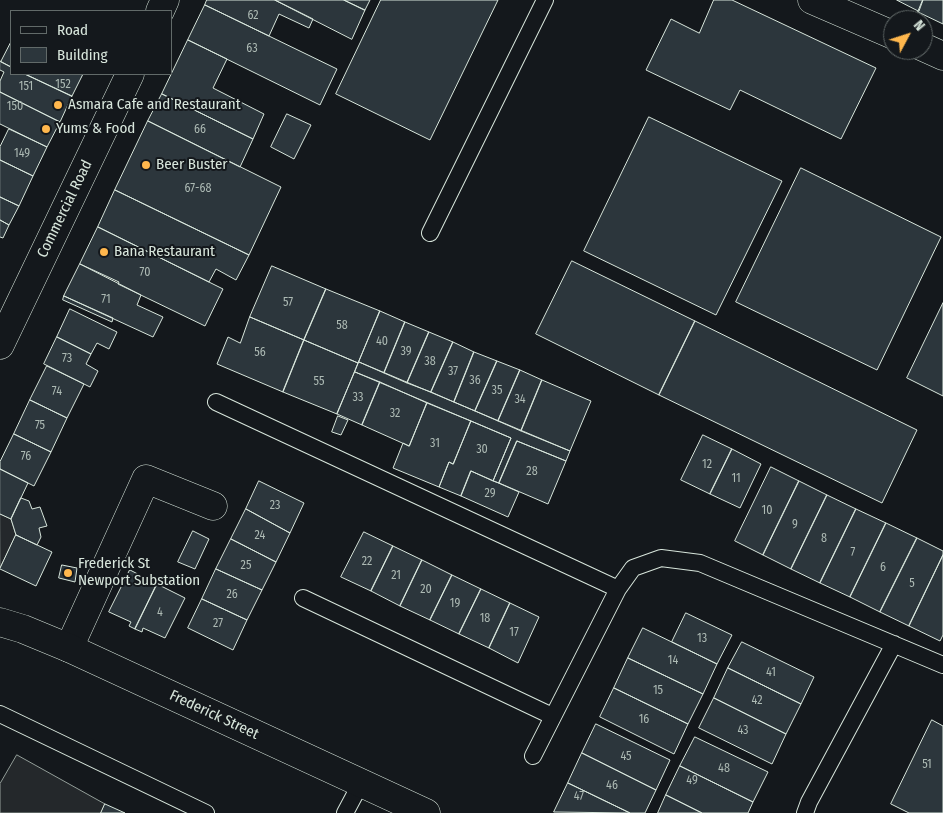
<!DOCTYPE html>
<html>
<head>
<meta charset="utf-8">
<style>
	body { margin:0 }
	#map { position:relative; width:943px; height:813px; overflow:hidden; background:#14181c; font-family:"Fira Sans Condensed",sans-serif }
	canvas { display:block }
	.legend { position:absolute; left:10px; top:10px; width:162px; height:65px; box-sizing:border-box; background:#14181c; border:1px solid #626a69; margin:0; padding:6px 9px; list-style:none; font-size:15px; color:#d8e6dc }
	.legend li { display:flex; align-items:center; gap:10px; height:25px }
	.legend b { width:25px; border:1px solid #626a69 }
	.north { position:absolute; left:883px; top:10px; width:50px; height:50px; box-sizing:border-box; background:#14181c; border:1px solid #626a69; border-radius:50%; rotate:50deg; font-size:14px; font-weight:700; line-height:20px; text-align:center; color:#d8e6dc }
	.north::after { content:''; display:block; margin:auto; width:18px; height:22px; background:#ffb74d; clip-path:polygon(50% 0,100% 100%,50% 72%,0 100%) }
</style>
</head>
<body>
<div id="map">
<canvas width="943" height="813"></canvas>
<ul class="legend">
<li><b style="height:6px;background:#14181c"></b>Road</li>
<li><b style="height:14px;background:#2c363c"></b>Building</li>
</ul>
<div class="north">N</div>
</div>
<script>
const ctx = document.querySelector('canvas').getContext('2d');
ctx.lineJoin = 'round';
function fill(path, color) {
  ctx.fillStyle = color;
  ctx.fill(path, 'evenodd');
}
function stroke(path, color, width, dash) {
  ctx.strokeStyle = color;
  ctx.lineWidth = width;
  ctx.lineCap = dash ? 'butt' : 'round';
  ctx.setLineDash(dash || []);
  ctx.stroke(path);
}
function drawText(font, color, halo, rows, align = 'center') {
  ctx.font = font + ' "Fira Sans Condensed",sans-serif';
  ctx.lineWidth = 4;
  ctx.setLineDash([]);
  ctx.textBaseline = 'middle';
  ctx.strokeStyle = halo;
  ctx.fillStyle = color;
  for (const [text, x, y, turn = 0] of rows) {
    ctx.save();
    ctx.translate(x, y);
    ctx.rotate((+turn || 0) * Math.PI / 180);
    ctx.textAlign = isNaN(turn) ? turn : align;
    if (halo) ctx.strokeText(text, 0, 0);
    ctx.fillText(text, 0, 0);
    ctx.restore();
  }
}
const parking = new Path2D(`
	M 0,514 L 11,519 L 16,535 L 0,568 Z
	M 17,755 L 105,804 L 101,813 L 0,813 L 0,784 Z`);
const building = new Path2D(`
	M 207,0 L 275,0 L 313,19 L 309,28 L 279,14 L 269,36 L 205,5 Z
	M 275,0 L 344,0 L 365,10 L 352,39 Z
	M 344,0 L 370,0 L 365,10 Z
	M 381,0 L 498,0 L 430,140 L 336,94 Z
	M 714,0 L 732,0 L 876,68 L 841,139 L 740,90 L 730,110 L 646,70 L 671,19 L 699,33 Z
	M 897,0 L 923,0 L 919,11 Z
	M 923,0 L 943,0 L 943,24 L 918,12 Z
	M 205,5 L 337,69 L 320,105 L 188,40 Z
	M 188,40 L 227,59 L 213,88 L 264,114 L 253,139 L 162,94 Z
	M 11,42 L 11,67 L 1,62 Z
	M 0,61 L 11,67 L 11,74 L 25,74 L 72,96 L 60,122 L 0,92 L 0,81 L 4,72 L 0,70 Z
	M 25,74 L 83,74 L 72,96 Z
	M 0,92 L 60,122 L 47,147 L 0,124 Z
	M 162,94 L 253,139 L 240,167 L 148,121 Z
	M 287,114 L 311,125 L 294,159 L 271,147 Z
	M 649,117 L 782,181 L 716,315 L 584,251 Z
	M 148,121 L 281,187 L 249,255 L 115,190 Z
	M 9,129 L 47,147 L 33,176 L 0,160 L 0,147 Z
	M 0,160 L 33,176 L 19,206 L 0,197 Z
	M 801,168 L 941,237 L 877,370 L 736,302 Z
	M 115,190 L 249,255 L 236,280 L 216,269 L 209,282 L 98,227 Z
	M 0,197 L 19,206 L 9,225 L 0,220 Z
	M 0,220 L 9,225 L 3,238 L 0,237 Z
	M 98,227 L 223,289 L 205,326 L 118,284 L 119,282 L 80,264 Z
	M 572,261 L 695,321 L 659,395 L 536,334 Z
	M 80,264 L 141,295 L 137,305 L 163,317 L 153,337 L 64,296 Z
	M 272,266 L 326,289 L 304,340 L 250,317 Z
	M 326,289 L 380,311 L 358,363 L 304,340 Z
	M 64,296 L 113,318 L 112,322 L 63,300 Z
	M 943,303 L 943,396 L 907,378 Z
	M 70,309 L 117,332 L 109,349 L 97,343 L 91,354 L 57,337 Z
	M 380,311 L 405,322 L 384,373 L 359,362 Z
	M 250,317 L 304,340 L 283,392 L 217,364 L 228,337 L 240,343 Z
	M 695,321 L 917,430 L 882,503 L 659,395 Z
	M 405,322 L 429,332 L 407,383 L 384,373 Z
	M 429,332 L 453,342 L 431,392 L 407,383 Z
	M 57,337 L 91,354 L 86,364 L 98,371 L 90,387 L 44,364 Z
	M 304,340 L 358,363 L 337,414 L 283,392 Z
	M 453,342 L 474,352 L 454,402 L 431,392 Z
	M 474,352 L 497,361 L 475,411 L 454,402 Z
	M 497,361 L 520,370 L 498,421 L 475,411 Z
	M 359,362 L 570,451 L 566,461 L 517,441 L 499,483 L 493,481 L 511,438 L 355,372 Z
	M 47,366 L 84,384 L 67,418 L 30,400 Z
	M 520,370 L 542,380 L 521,431 L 498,421 Z
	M 355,372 L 380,382 L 362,425 L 337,414 Z
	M 542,380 L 591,401 L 570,451 L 521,431 Z
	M 380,382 L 427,403 L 409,446 L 362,425 Z
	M 30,400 L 67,418 L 51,452 L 14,434 Z
	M 427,403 L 471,421 L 453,464 L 449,462 L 439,487 L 393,468 L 403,443 L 409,446 Z
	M 338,416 L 348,420 L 341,435 L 332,432 Z
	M 471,421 L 511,438 L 493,481 L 471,471 L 461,496 L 439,487 L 449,462 L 453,464 Z
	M 14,434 L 51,452 L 34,486 L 0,469 L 0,462 Z
	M 703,435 L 732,449 L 710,494 L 681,480 Z
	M 517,441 L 566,461 L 548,504 L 499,483 Z
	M 732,449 L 761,464 L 740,508 L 710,494 Z
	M 771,467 L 799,481 L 763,555 L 735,541 Z
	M 0,469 L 28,483 L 11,519 L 0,514 Z
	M 471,471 L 519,492 L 508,517 L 461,496 Z
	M 259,481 L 304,503 L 290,533 L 246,509 Z
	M 799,481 L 827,495 L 791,569 L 763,555 Z
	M 827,495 L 856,509 L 820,583 L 791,569 Z
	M 21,498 L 29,501 L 32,509 L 40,507 L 47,526 L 39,528 L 41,537 L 37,545 L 16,535 L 11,519 Z
	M 246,509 L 290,533 L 276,562 L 231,539 Z
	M 856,509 L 886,523 L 850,597 L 820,583 Z
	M 886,523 L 917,538 L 880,612 L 850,597 Z
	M 193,531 L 209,539 L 195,569 L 178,562 Z
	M 364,532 L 393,546 L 371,591 L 341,577 Z
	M 16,535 L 52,552 L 36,586 L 0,569 Z
	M 917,538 L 943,551 L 943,555 L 909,626 L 880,612 Z
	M 231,539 L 276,562 L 262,590 L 216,569 Z
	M 393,546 L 422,560 L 400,606 L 371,591 Z
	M 943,555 L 943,635 L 940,641 L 909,626 Z
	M 422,560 L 452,575 L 430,620 L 400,606 Z
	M 62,565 L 77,568 L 75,582 L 59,578 Z
	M 216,569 L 262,590 L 247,620 L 202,599 Z
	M 130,570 L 157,584 L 135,629 L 129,626 L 131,622 L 109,612 Z
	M 452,575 L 481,589 L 459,634 L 430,620 Z
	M 157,584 L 185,598 L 165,638 L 143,628 L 142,632 L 135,629 Z
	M 481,589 L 510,603 L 489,648 L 459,634 Z
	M 202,599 L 247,620 L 233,650 L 188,628 Z
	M 510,603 L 539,617 L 518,663 L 489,648 Z
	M 686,613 L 732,635 L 717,664 L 672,642 Z
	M 643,628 L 717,664 L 703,694 L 628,658 Z
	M 742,642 L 814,677 L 801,704 L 728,668 Z
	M 628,658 L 703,694 L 688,724 L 614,688 Z
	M 728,668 L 801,704 L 786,734 L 714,698 Z
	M 614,688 L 688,724 L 674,754 L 600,717 Z
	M 714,698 L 786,734 L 772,764 L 699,728 Z
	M 932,720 L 943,726 L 943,813 L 909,813 L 891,804 Z
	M 596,724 L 670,760 L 656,790 L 582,753 Z
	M 695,737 L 768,772 L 753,802 L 680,766 Z
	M 582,753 L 656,790 L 645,813 L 630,813 L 568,783 Z
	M 680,766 L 753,802 L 748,813 L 702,813 L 666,795 Z
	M 568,783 L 630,813 L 554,812 Z
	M 666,795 L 702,813 L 658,813 Z
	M 105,804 L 125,813 L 101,813 Z`);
const service = new Path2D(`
	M 430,233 L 545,0
	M 216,402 L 618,589
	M 303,598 L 552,716
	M 0,714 L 206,813
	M 533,756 L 618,589 L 633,568 L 661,558 L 700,563 L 943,665
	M 345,813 L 361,783
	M 805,813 L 809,802 L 894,644`);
const minor = new Path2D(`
	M 812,0 L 893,35
	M 923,47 L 943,56
	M 69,648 L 146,479 L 213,506`);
const tertiary = new Path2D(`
	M 160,11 L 165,0
	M 0,345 L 130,74
	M 0,622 L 23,629 L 69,648 L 426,813`);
const markers = [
	[58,105,5,"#ffb74d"],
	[46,129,5,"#ffb74d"],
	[146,165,5,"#ffb74d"],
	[104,252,5,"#ffb74d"],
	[68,573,5,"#ffb74d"]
];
const numberNames = [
	["62",253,16],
	["63",252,49],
	["152",63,85],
	["151",26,87],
	["150",15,107],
	["66",200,130],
	["149",22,154],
	["67-68",198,189],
	["70",145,273],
	["71",106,300],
	["57",288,303],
	["58",342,326],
	["40",382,342],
	["39",406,352],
	["56",260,353],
	["73",67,359],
	["38",430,362],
	["37",453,372],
	["36",475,381],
	["55",319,382],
	["35",497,391],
	["74",57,392],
	["33",358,398],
	["34",520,400],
	["32",395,414],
	["75",40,426],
	["31",435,444],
	["30",482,450],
	["76",26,457],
	["12",707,465],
	["28",532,472],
	["11",736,479],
	["29",490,494],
	["23",275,506],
	["10",767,511],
	["9",795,525],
	["24",260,536],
	["8",824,539],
	["7",853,553],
	["22",367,562],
	["25",246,566],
	["6",883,568],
	["21",396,576],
	["5",912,584],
	["20",426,590],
	["26",232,595],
	["19",455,604],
	["4",160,613],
	["18",485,619],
	["27",218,624],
	["17",514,633],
	["13",702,639],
	["14",673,661],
	["41",771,673],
	["15",658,691],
	["42",757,701],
	["16",644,720],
	["43",743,731],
	["45",626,757],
	["51",927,765],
	["48",724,769],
	["49",692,781],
	["46",612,786],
	["47",579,797]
];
const poiNames = [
	["Asmara Cafe and Restaurant",68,105],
	["Yums & Food",56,129],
	["Beer Buster",156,165],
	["Bana Restaurant",114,252],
	["Frederick St",78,564],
	["Newport Substation",78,581]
];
const streetNames = [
	["Commercial Road",65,209,-64],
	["Frederick Street",214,715,25]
];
fill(parking, '#24282b');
stroke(parking, '#939e99', 1);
fill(building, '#2c363c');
stroke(building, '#d8e6dc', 1);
stroke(service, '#d8e6dc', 18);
stroke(minor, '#d8e6dc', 29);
stroke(tertiary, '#d8e6dc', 29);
stroke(service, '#14181c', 16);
stroke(minor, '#14181c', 28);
stroke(tertiary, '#14181c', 28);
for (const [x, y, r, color] of markers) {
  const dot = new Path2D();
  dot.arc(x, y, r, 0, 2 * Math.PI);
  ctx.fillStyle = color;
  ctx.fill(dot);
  stroke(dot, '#14181c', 2);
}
drawText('12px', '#adbab4', null, numberNames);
drawText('15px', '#d8e6dc', '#14181c', poiNames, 'left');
drawText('15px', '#d8e6dc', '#14181c', streetNames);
</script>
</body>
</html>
